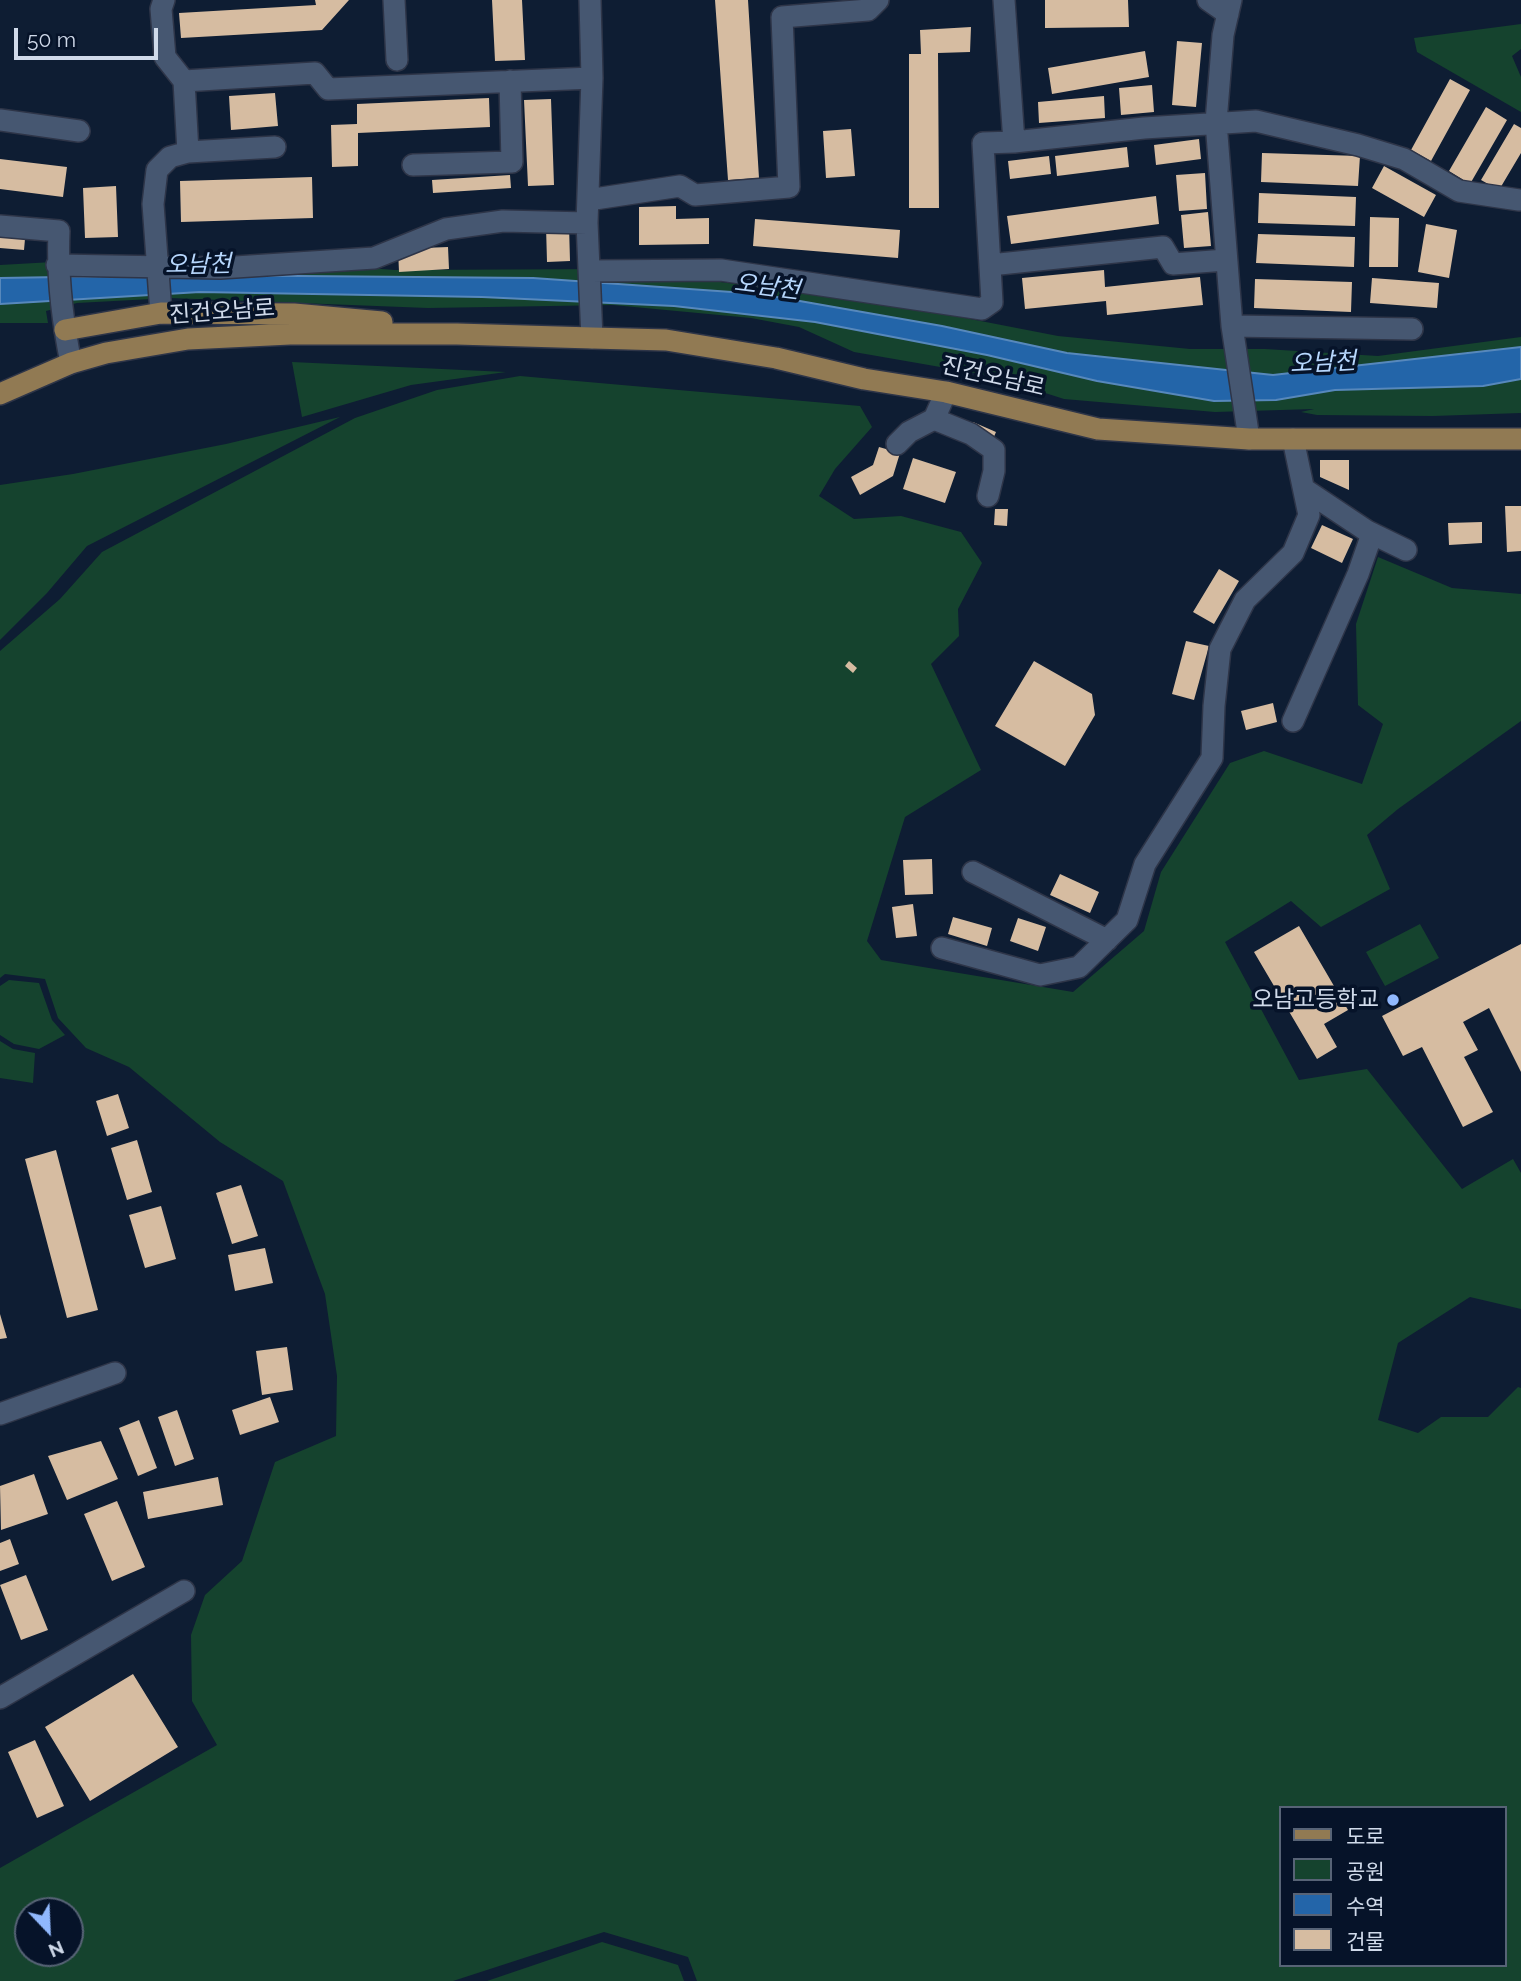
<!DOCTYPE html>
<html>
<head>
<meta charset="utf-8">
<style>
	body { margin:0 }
	#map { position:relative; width:1521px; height:1981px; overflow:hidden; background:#0e1d33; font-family:Raleway,"Noto Sans KR",sans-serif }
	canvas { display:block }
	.legend { position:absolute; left:1279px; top:1806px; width:228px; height:161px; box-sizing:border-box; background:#061329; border:2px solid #576376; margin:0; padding:9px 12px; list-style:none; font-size:21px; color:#d0daea }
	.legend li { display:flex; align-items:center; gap:14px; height:35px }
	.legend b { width:35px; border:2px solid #576376 }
	.north { position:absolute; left:14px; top:1897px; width:70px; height:70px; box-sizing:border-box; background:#061329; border:2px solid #576376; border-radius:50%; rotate:157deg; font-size:19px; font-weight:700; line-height:28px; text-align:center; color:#d0daea }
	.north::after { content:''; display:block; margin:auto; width:24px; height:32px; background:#90b8fd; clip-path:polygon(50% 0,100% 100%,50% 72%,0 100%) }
	.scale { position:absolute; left:14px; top:28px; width:144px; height:32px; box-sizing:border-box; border:4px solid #d0daea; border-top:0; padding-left:9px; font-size:21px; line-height:24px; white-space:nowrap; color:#d0daea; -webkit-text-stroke:5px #061329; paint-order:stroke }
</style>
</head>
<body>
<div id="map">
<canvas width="1521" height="1981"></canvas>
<ul class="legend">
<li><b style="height:9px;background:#917a53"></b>도로</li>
<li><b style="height:19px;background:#15432e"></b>공원</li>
<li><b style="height:19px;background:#2365a9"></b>수역</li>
<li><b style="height:19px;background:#d6bca1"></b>건물</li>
</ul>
<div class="north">N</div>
<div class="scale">50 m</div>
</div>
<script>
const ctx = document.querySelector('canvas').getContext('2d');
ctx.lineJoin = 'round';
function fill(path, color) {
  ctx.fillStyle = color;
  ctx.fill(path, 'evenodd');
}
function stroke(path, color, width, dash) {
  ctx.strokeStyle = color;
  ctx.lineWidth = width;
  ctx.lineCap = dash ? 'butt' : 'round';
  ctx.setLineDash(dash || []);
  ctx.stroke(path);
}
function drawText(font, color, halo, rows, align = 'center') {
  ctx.font = font + ' Raleway,"Noto Sans KR",sans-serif';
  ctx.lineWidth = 7;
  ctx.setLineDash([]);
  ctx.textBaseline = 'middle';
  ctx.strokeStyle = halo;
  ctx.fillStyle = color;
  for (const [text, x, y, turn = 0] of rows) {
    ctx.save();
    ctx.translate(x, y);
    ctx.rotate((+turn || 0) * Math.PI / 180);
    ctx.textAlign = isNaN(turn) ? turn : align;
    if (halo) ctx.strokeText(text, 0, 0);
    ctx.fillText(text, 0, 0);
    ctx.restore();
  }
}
const green = new Path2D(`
	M 1521,24 L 1521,49 L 1512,56 L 1521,77 L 1521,112 L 1417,52 L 1414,38 Z
	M 257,260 L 395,270 L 618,269 L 893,304 L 1058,336 L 1190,349 L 1265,349 L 1378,356 L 1521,337 L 1521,413 L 1433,416 L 1317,415 L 1301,412 L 1314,409 L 1215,412 L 1064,399 L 992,376 L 854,352 L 799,327 L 751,318 L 613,305 L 428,308 L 170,298 L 77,303 L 46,311 L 48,323 L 0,323 L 0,265 L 53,262 Z
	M 292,362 L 506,372 L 411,385 L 302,417 Z
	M 520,376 L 860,406 L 872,427 L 835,469 L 819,496 L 854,519 L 901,516 L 961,532 L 982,563 L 958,609 L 959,636 L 931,664 L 981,770 L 905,817 L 867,941 L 881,960 L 1073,992 L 1144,931 L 1161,872 L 1230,763 L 1264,751 L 1362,784 L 1383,724 L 1358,705 L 1356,624 L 1378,557 L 1452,588 L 1521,594 L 1521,721 L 1398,809 L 1367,835 L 1390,889 L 1321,927 L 1291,901 L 1225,942 L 1299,1080 L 1367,1069 L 1462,1189 L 1513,1159 L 1521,1173 L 1521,1309 L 1470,1297 L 1398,1343 L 1378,1420 L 1418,1433 L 1441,1417 L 1488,1417 L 1518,1387 L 1521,1388 L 1521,1981 L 697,1981 L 688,1957 L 604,1932 L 453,1981 L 0,1981 L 0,1868 L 217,1745 L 192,1701 L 191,1635 L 205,1595 L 242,1561 L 275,1462 L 336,1436 L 337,1376 L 325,1294 L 283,1181 L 220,1142 L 129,1067 L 86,1048 L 58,1018 L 45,979 L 5,974 L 0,978 L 0,651 L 60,599 L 102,552 L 355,418 L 437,390 ZM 1281,1808 L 1505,1808 L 1505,1965 L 1281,1965 ZM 28,1911 L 70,1911 L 70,1953 L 28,1953 Z
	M 340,417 L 87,546 L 47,593 L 0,640 L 0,485 L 73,474 L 226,444 Z
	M 1420,924 L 1439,958 L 1385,986 L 1366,952 Z
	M 9,980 L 39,983 L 52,1020 L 65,1035 L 39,1049 L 14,1044 L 0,1035 L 0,986 Z
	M 0,1041 L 13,1049 L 35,1053 L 33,1083 L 0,1078 Z
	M 602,1942 L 678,1965 L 684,1981 L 487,1981 Z`);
const water = new Path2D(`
	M 183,275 L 533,278 L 760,294 L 942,326 L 1067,353 L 1273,375 L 1521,347 L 1521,379 L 1483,386 L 1335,390 L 1276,400 L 1214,401 L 1097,381 L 987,355 L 815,322 L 674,306 L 482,297 L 200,292 L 0,304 L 0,278 Z`);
const building = new Path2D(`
	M 315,0 L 349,0 L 322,30 L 181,38 L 179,13 L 316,5 Z
	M 492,0 L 522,0 L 525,60 L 495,61 Z
	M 715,0 L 748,0 L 759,178 L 728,180 Z
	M 1045,0 L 1128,0 L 1129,27 L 1045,28 Z
	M 971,27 L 970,52 L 938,53 L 939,208 L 909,208 L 909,54 L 921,54 L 920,30 Z
	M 1177,41 L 1202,43 L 1196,107 L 1172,105 Z
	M 1145,51 L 1149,77 L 1052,94 L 1048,68 Z
	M 1450,79 L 1470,90 L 1431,161 L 1411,150 Z
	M 1152,85 L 1154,112 L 1121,115 L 1119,88 Z
	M 275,93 L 278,126 L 231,130 L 229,96 Z
	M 1104,96 L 1105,118 L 1039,123 L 1038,102 Z
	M 489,98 L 490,127 L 358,133 L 358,166 L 332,167 L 331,125 L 357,124 L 357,104 Z
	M 551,99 L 554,185 L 528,186 L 524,100 Z
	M 1486,107 L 1507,120 L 1470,184 L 1449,171 Z
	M 1514,124 L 1521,128 L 1521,153 L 1499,190 L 1481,180 Z
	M 851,129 L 855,176 L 826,178 L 823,131 Z
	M 1199,139 L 1201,159 L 1156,165 L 1154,145 Z
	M 1127,147 L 1129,167 L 1057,176 L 1055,156 Z
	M 1262,153 L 1360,156 L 1358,186 L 1261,182 Z
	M 1049,156 L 1051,174 L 1010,179 L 1008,161 Z
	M 0,159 L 67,167 L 63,197 L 0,189 Z
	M 1384,166 L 1436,195 L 1424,217 L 1372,188 Z
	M 1205,173 L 1207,209 L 1179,211 L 1176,175 Z
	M 510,175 L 511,188 L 433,193 L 432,180 Z
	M 312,177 L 313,218 L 181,222 L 180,181 Z
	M 116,186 L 118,237 L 85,238 L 83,188 Z
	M 1259,193 L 1356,197 L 1355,226 L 1258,223 Z
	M 1156,196 L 1159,224 L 1011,244 L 1007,216 Z
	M 676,206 L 676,219 L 709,218 L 709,244 L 639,245 L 639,207 Z
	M 1208,212 L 1211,246 L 1184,248 L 1181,215 Z
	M 1370,217 L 1399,218 L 1398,267 L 1369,267 Z
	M 755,219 L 900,230 L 898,258 L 753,246 Z
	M 1426,224 L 1457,230 L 1449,278 L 1418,272 Z
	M 569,225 L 570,261 L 547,262 L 546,226 Z
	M 1258,234 L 1355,237 L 1354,267 L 1256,263 Z
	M 0,236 L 25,239 L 24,250 L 0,248 Z
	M 448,247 L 449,269 L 399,272 L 398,249 Z
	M 1104,270 L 1105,287 L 1200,277 L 1203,305 L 1107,315 L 1106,301 L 1025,309 L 1022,278 Z
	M 1372,278 L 1439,283 L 1437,308 L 1370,303 Z
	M 1255,279 L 1352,282 L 1351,312 L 1254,308 Z
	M 973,422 L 996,432 L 993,439 L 970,429 Z
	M 879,447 L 900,453 L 893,476 L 860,495 L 851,477 L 873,465 Z
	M 913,458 L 956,472 L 945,503 L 903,489 Z
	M 1320,460 L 1349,460 L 1349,490 L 1320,477 Z
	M 1505,506 L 1521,506 L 1521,551 L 1507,552 Z
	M 995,509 L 1008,509 L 1007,526 L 994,525 Z
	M 1482,522 L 1482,543 L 1449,545 L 1448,523 Z
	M 1322,525 L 1353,539 L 1342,563 L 1311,548 Z
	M 1219,569 L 1239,581 L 1214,624 L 1193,612 Z
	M 1186,641 L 1209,646 L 1194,700 L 1172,694 Z
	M 849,661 L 857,668 L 853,673 L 845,666 Z
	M 1034,661 L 1092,694 L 1095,715 L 1065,766 L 995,726 Z
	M 1273,703 L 1277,722 L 1246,730 L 1241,711 Z
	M 932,859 L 933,894 L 905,895 L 903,860 Z
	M 1060,874 L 1099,892 L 1090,913 L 1050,895 Z
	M 913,904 L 917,936 L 896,938 L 892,907 Z
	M 953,917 L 992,928 L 987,946 L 948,934 Z
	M 1018,918 L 1046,927 L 1038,951 L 1010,941 Z
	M 1299,926 L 1348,1010 L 1324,1024 L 1337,1047 L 1317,1059 L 1254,952 Z
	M 1521,944 L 1521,1072 L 1489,1008 L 1463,1022 L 1478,1050 L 1464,1057 L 1493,1112 L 1463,1127 L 1422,1047 L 1403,1056 L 1382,1016 Z
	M 118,1094 L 129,1128 L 107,1136 L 96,1101 Z
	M 137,1140 L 152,1192 L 127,1200 L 111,1148 Z
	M 56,1150 L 98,1310 L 67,1318 L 25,1159 Z
	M 241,1185 L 258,1236 L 232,1244 L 216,1193 Z
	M 161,1206 L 176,1259 L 145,1268 L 129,1215 Z
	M 265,1248 L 273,1283 L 235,1291 L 228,1255 Z
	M 0,1314 L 7,1338 L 0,1339 Z
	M 287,1347 L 293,1390 L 262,1395 L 256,1351 Z
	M 270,1397 L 279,1422 L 240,1435 L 232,1410 Z
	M 177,1410 L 194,1459 L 175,1466 L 158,1417 Z
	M 139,1420 L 157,1468 L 138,1476 L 119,1428 Z
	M 101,1441 L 118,1479 L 67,1500 L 48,1456 Z
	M 34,1474 L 48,1514 L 1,1530 L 0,1486 Z
	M 218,1477 L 223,1505 L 148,1519 L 143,1492 Z
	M 117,1501 L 145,1567 L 112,1581 L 84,1514 Z
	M 10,1539 L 19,1564 L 0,1571 L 0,1543 Z
	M 26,1575 L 48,1630 L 21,1640 L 0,1585 Z
	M 133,1674 L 178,1747 L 90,1801 L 45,1727 Z
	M 35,1740 L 64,1806 L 37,1818 L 8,1752 Z`);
const minor = new Path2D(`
	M 164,0 L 161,9 L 165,57 L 184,81
	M 394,0 L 397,60
	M 590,0 L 592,78 L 587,223 L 592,338
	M 1004,0 L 1014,142
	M 1208,0 L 1228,14
	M 1231,0 L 1223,35 L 1216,122 L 1232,326 L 1249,439
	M 0,120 L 79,131
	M 188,152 L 184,81 L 315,73 L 328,89 L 592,78
	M 413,165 L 512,162 L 510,81
	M 588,200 L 680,186 L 695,195 L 789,187 L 782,17 L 868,10 L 878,0
	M 0,226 L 59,231 C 57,276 62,319 71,363
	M 57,265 L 220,268 L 374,258 L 446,229 L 503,221 L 587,223
	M 990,265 L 1163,247 L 1173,264 L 1226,260
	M 590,271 L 721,270 L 982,309 L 992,302 L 983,143 L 1014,142 L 1144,128 L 1256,121 L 1358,145 L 1404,159 L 1459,191 L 1519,200
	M 161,313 L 153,204 L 157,170 L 170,157 L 188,152 L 275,147
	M 1232,326 L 1412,329
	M 934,419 L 971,434 L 994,450 L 994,471 L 988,496
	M 897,444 L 909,432 L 934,419 L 946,392
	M 1304,489 L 1367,531 L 1406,550
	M 1293,721 L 1358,574 L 1372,534
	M 973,872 L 1107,940
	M 942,948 L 1040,975 L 1079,967 L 1127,920 L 1145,864 L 1212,758 L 1214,706 L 1220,649 L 1245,600 L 1293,553 L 1309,515 L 1293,439
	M 0,1414 L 115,1373
	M 0,1698 L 184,1591`);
const major = new Path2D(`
	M 65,330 L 161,313 L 294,314 L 382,322
	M 0,394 L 71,363 L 106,353 L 188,339 L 290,334 L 457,334 L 592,338 L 666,340 L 776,358 L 864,379 L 946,392 L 1098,429 L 1249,439 L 1521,439`);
const markers = [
	[1393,1000,7,"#90b8fd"]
];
const streetNames = [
	["진건오남로",222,312,-4],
	["진건오남로",993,377,13]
];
const poiNames = [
	["오남고등학교",1379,1000]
];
const waterNames = [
	["오남천",198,265,-1],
	["오남천",767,287,7],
	["오남천",1323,363,-3]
];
fill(green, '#15432e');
fill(water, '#2365a9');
stroke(water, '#5788bc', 2);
fill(building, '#d6bca1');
stroke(minor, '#2e3548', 24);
stroke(major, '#2e3548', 24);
stroke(minor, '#465771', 21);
stroke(major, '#917a53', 21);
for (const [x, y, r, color] of markers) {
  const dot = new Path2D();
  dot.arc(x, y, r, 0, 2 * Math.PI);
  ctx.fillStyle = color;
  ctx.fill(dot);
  stroke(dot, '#061329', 2.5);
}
drawText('23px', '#d0daea', '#061329', streetNames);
drawText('23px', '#d0daea', '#061329', poiNames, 'right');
drawText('italic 24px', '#b7d7fd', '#061329', waterNames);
</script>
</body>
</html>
